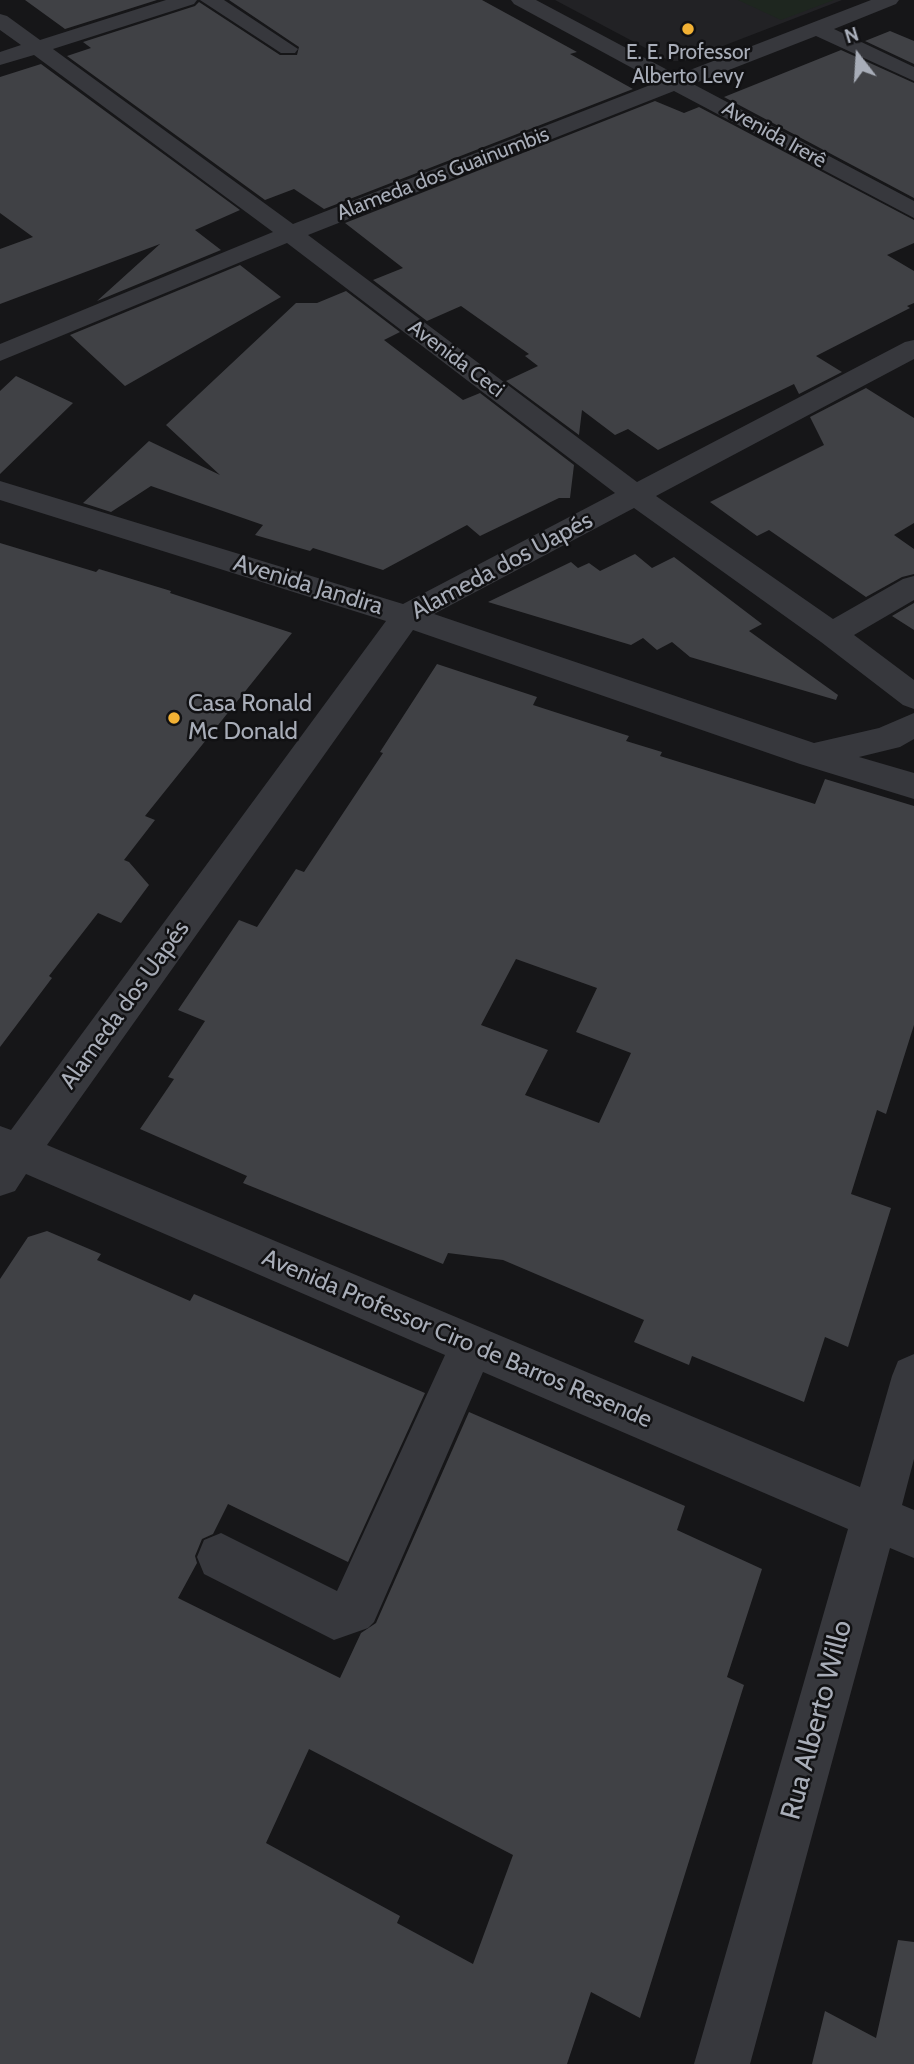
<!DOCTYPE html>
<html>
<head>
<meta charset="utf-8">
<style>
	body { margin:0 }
	#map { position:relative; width:914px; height:2064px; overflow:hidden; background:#161618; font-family:Cabin,sans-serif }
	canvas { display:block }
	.north { position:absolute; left:823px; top:21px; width:70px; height:70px; -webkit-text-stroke:5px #111113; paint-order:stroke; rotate:343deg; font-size:19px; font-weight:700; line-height:28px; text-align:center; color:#a8adb8 }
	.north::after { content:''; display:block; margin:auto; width:24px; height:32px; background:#a8adb8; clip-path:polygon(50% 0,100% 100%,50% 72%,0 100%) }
</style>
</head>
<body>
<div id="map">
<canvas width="914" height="2064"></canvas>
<div class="north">N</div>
</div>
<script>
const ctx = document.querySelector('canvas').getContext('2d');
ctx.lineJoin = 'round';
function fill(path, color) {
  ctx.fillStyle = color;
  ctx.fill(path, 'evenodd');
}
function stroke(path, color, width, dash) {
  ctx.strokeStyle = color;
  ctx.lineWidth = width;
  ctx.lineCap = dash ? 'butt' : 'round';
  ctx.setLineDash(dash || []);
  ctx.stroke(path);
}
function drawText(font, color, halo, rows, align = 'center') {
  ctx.font = font + ' Cabin,sans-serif';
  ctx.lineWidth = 5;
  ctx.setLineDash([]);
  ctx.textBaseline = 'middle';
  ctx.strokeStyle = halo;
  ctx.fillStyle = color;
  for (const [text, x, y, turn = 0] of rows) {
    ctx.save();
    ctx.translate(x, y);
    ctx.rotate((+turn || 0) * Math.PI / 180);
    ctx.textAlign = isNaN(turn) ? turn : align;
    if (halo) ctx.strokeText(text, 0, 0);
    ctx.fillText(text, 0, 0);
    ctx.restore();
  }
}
const built = new Path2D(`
	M 555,0 L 842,0 L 684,61 L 670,61 Z`);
const green = new Path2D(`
	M 738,0 L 834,0 L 781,20 Z`);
const building = new Path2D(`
	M 25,0 L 157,0 L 65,29 Z
	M 229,0 L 482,0 L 577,52 L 570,54 L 633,89 L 324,209 L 294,189 L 265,200 L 67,56 L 91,48 L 83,42 L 195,6 L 199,2 L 280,55 L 297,55 L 299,47 Z
	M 890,31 L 914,41 L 914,64 L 865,41 Z
	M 841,50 L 914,83 L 914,198 L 724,97 Z
	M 41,64 L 240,210 L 195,230 L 221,250 L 97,301 L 160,244 L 0,304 L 0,249 L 33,237 L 0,213 L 0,77 Z
	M 655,101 L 684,113 L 699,107 L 914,220 L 914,243 L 887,255 L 914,271 L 914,303 L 907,306 L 910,308 L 816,356 L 842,372 L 799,394 L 794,384 L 658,450 L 628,429 L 615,435 L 582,410 L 579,435 L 506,381 L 538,366 L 525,356 L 529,354 L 461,306 L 427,321 L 373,280 L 403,268 L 345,223 Z
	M 240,265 L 281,297 L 125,386 L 70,335 Z
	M 346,291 L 400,332 L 384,340 L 463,400 L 480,393 L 574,465 L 570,498 L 559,498 L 480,536 L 467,525 L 383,570 L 313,548 L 310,551 L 255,535 L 263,525 L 151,486 L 111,512 L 83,503 L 149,441 L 220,475 L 166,425 L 296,303 L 317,303 Z
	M 16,376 L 73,403 L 0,474 L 0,391 Z
	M 866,388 L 914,418 L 914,523 L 894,535 L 914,549 L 914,574 L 902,577 L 866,597 L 769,530 L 757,536 L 710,502 L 824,445 L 810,417 Z
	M 0,543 L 96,572 L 99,569 L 171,591 L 170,593 L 292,633 L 145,816 L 155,820 L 124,860 L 129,862 L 149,885 L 121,923 L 98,913 L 49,976 L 52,978 L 0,1047 Z
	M 635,554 L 652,568 L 674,557 L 762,624 L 749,631 L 838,695 L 836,700 L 690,657 L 672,642 L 657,650 L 643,638 L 631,645 L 488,602 L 571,562 L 578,568 L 589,563 L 600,571 Z
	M 914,603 L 914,630 L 892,616 Z
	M 437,664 L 537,697 L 533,705 L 629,736 L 626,741 L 662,752 L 660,756 L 815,804 L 825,779 L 914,806 L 914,1025 L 886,1114 L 877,1110 L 851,1194 L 891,1208 L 848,1347 L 825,1337 L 804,1402 L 692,1356 L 689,1365 L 634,1342 L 644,1320 L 503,1260 L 448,1253 L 443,1264 L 243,1183 L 247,1176 L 140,1129 L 174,1079 L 168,1077 L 205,1021 L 178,1010 L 239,920 L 257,927 L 296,869 L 304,872 L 383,753 L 380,752 ZM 516,959 L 597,988 L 576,1032 L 631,1053 L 599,1123 L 525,1095 L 548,1050 L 481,1025 Z
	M 47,1231 L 101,1254 L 97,1260 L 190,1301 L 194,1294 L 425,1393 L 348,1562 L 228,1504 L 213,1534 L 202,1539 L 195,1556 L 197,1563 L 178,1598 L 340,1678 L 361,1633 L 376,1623 L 469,1412 L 685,1506 L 677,1530 L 762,1569 L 727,1677 L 744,1685 L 640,2018 L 591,1992 L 567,2064 L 0,2064 L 0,1279 L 28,1237 ZM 309,1749 L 513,1855 L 473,1964 L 397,1923 L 400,1916 L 266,1843 Z
	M 898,1940 L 914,1942 L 914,2064 L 812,2064 L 825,2011 L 876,2038 Z`);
const minor = new Path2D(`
	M 166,0 L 197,0 L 194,4 L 53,49 L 293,224 L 658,82 L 514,4 L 511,0 L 536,0 L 677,75 L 871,0 L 899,0 L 896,4 L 834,29 L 914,67 L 914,81 L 816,36 L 693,84 L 914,201 L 914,218 L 674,91 L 308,235 L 637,482 L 905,342 L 914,340 L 914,359 L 656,496 L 833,619 L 903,579 L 914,576 L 914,600 L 854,635 L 914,680 L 914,709 L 903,705 L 821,642 L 634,508 L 434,614 L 814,743 L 879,728 L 914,713 L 914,739 L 900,747 L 859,757 L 914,773 L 914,799 L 800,764 L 413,630 L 47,1145 L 860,1487 L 892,1376 L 898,1361 L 914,1354 L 914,1459 L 902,1505 L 914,1510 L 914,1558 L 890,1548 L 750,2064 L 694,2064 L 848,1529 L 483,1372 L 374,1622 L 368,1628 L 334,1640 L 204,1574 L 197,1557 L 204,1540 L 221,1533 L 337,1591 L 445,1355 L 26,1174 L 15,1191 L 0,1196 L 0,1126 L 11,1130 L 386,621 L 0,500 L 0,481 L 403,604 L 615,493 L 287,243 L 0,361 L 0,344 L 273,232 L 34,55 L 0,65 L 0,52 L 21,45 L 0,30 L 0,14 L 7,16 L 40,40 Z
	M 200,0 L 224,0 L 298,49 L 295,53 L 281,53 Z`);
const markers = [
	[688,29,7,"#f2b134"],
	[174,718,7,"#f2b134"]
];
const farPoinames = [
	["E. E. Professor",688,53],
	["Alberto Levy",688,77]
];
const farStreetnames = [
	["Avenida Irerê",774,135,29],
	["Alameda dos Guainumbis",443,174,-21],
	["Avenida Ceci",456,359,37]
];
const streetNames = [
	["Alameda dos Uapés",502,566,-28],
	["Avenida Jandira",308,585,17],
	["Alameda dos Uapés",125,1005,-54],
	["Avenida Professor Ciro de Barros Resende",457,1339,23]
];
const poiNames = [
	["Casa Ronald",188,704],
	["Mc Donald",188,732]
];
const nearStreetnames = [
	["Rua Alberto Willo",817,1720,-75]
];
fill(built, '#222225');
fill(green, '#1e261f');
fill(building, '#404145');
fill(minor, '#37383d');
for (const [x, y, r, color] of markers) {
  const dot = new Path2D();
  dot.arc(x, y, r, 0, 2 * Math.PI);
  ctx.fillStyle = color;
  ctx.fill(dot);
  stroke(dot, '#111113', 2.5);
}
drawText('21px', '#a8adb8', '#111113', farPoinames);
drawText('21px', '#a8adb8', '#111113', farStreetnames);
drawText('24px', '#a8adb8', '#111113', streetNames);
drawText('24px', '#a8adb8', '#111113', poiNames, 'left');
drawText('28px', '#a8adb8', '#111113', nearStreetnames);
</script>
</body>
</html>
